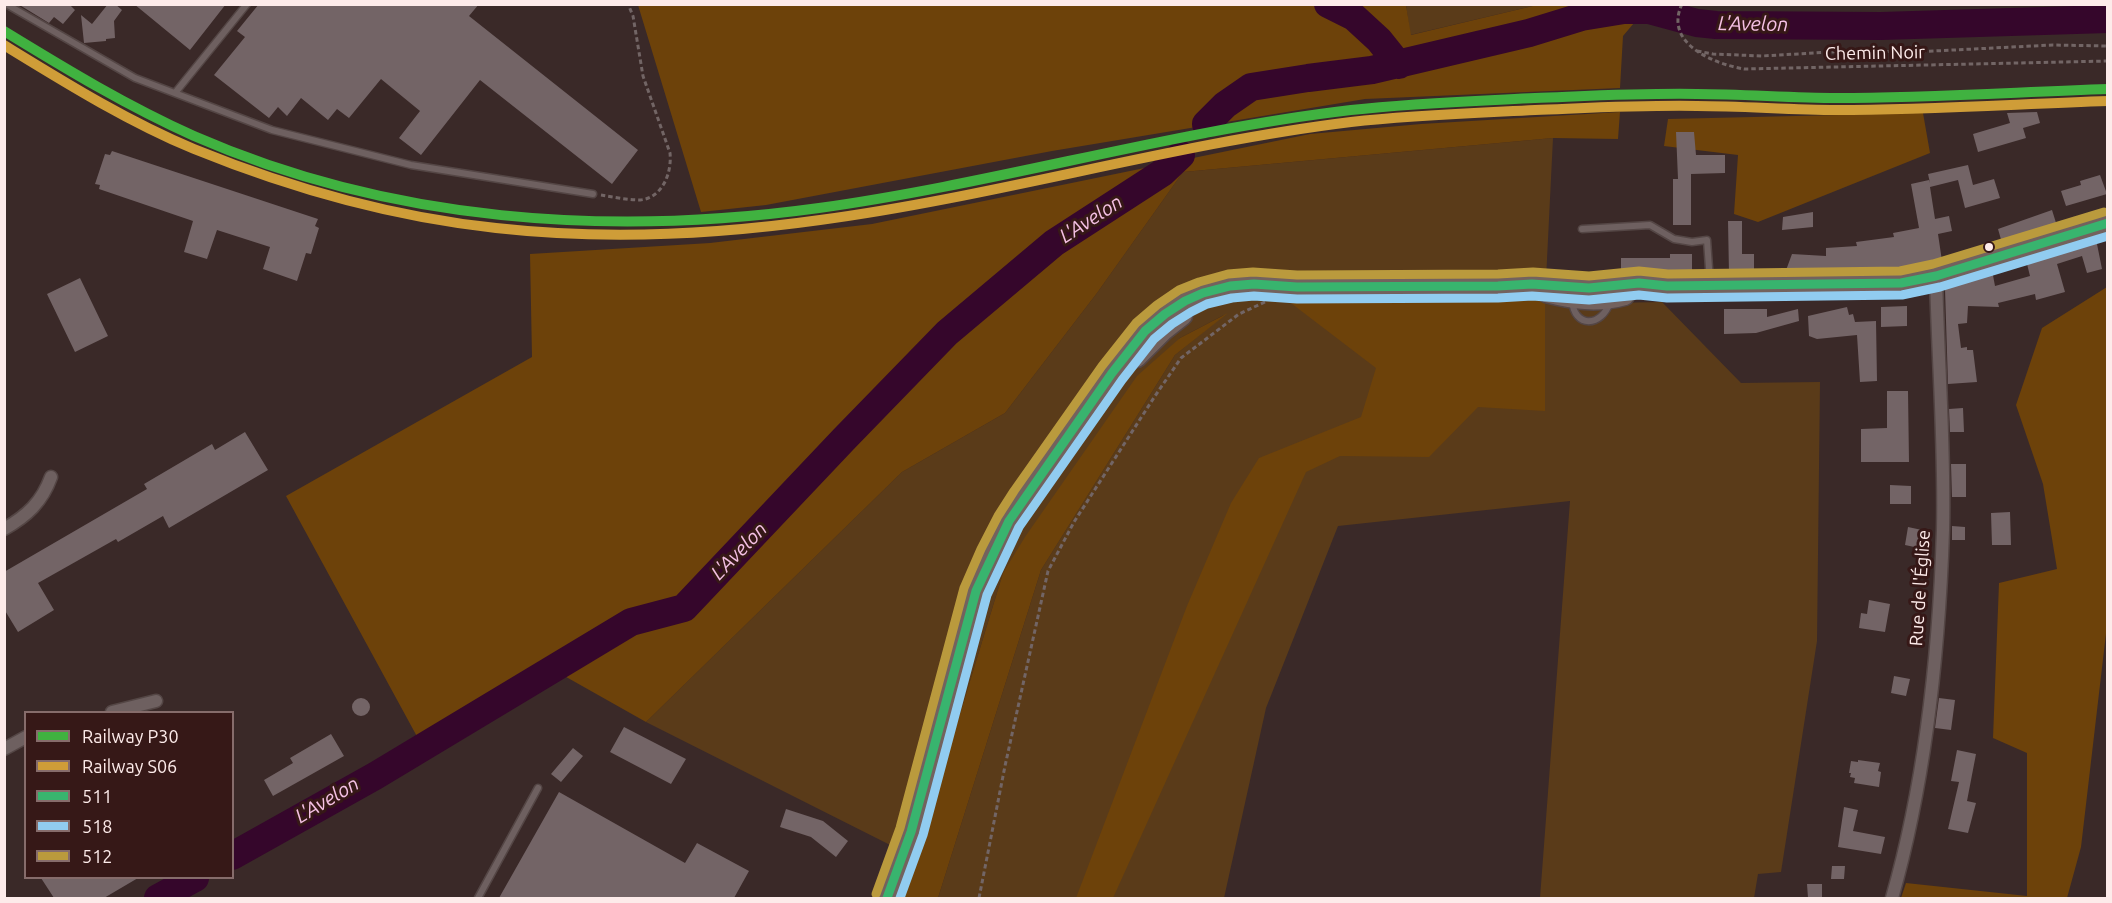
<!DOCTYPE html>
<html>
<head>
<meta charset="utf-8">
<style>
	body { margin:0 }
	#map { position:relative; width:2112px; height:903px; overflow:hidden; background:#3a2928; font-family:Ubuntu,sans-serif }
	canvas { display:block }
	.frame { position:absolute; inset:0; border:6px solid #fdebea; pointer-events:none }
	.legend { position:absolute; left:24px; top:711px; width:210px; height:168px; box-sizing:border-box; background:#361817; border:2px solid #866c6b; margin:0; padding:8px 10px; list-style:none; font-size:18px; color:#fdebea }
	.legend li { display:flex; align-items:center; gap:12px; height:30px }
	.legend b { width:30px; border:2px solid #866c6b }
</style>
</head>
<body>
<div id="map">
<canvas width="2112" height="903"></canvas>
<div class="frame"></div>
<ul class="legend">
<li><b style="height:8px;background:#40b240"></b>Railway P30</li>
<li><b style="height:8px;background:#cf9d38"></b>Railway S06</li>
<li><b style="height:8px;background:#38b46e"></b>511</li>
<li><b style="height:8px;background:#91ccf0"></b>518</li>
<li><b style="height:8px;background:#ba9a3d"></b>512</li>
</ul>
</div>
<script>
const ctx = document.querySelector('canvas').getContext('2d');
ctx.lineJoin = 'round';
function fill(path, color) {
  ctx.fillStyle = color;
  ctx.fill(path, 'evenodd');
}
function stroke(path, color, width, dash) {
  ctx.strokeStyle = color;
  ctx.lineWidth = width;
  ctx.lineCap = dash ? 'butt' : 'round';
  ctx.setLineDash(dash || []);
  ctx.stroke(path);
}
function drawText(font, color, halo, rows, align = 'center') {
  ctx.font = font + ' Ubuntu,sans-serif';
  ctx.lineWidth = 6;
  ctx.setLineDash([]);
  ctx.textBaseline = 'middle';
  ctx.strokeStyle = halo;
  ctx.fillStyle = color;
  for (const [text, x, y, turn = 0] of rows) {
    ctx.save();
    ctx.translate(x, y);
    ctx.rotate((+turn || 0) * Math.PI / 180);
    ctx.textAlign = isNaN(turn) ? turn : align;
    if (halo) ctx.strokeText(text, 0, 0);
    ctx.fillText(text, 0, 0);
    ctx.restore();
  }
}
const green = new Path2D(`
	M 1406,4 L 1537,5 L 1410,35 Z
	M 1553,138 L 1545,300 L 1609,303 L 1662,302 L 1741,383 L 1820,382 L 1817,641 L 1781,872 L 1758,874 L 1754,898 L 1540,898 L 1570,501 L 1338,526 L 1266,708 L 1224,898 L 938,898 L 1041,570 L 1175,355 L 1224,315 L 1180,338 L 1003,573 L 916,858 L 646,722 L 902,472 L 1005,413 L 1097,293 L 1183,172 Z`);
const forest = new Path2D(`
	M 1406,5 L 1411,35 L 1537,5 L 1644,5 L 1634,23 L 1623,36 L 1620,88 L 1365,99 L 1052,151 L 766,205 L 701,212 L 638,5 Z
	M 1620,112 L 1618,139 L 1553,138 L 1183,172 L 1097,293 L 1005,413 L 902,472 L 646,722 L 552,669 L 420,742 L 286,496 L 532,357 L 530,254 L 710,243 L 872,224 L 1310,134 L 1421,124 Z
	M 1923,113 L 1930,153 L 1758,222 L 1734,214 L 1738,155 L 1664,146 L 1668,119 Z
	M 2107,287 L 2107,625 L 2081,847 L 2067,898 L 1901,898 L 1906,883 L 2027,896 L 2027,753 L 1993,738 L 1999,583 L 2057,569 L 2043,484 L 2016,405 L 2042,328 Z
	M 1283,297 L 1545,300 L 1545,411 L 1478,407 L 1429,457 L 1340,456 L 1306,472 L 1113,898 L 1076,898 L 1187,606 L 1231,503 L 1259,458 L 1361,417 L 1376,368 Z
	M 1228,313 L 1175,355 L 1041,570 L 938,898 L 898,898 L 916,858 L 1003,573 L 1025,537 L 1137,376 L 1180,338 Z`);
const river = new Path2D(`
	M 1328,4 L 1354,17 L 1379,40 L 1399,65
	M 1206,124 L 1225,105 L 1251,87 L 1308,78 L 1372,70 L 1529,33 L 1581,17 L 1624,10 L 1649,10 L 1697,23 L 1716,25 L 1881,26 L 2108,19
	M 232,856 L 375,776 L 631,622 L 684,608 L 844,439 L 947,333 L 1054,243 L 1162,173 L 1181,155
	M 158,898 L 195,878`);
const building = new Path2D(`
	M 18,4 L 69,4 L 75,10 L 63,24 L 54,17 L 49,23 Z
	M 108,4 L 115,4 L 122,10 L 114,21 L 115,38 L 106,39 L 106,41 L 84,43 L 81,15 L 92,24 Z
	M 134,4 L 226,4 L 190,50 Z
	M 259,4 L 479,4 L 469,16 L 638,150 L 612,184 L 480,80 L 421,155 L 399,138 L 420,111 L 381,79 L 349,118 L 337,109 L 328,120 L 301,98 L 287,116 L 278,107 L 269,118 L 214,75 L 245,37 L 237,31 Z
	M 2037,112 L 2040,123 L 2023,128 L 2026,138 L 1978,152 L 1973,134 L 2010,123 L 2007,113 Z
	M 1676,132 L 1694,132 L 1696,155 L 1725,155 L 1725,173 L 1691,174 L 1691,225 L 1673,225 L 1673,179 L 1678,179 Z
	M 112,151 L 318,219 L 315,226 L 319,228 L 311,254 L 306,253 L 297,281 L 263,269 L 270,247 L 217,230 L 207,259 L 184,252 L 193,221 L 99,189 L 100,185 L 95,184 L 105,154 L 110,155 Z
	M 1968,165 L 1973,185 L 1994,179 L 2000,198 L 1965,208 L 1958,180 L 1930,187 L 1935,219 L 1949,216 L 1952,231 L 1938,234 L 1942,261 L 1893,272 L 1785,273 L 1792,254 L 1826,256 L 1826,248 L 1857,246 L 1856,242 L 1894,237 L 1893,233 L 1919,228 L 1911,184 L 1929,180 L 1930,183 L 1928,174 Z
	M 2100,175 L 2107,194 L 2066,206 L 2061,191 L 2081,185 L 2080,181 Z
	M 2052,210 L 2057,226 L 2002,243 L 1998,229 Z
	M 1813,212 L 1813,227 L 1782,230 L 1783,217 Z
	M 1728,221 L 1742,221 L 1742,254 L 1754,254 L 1754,274 L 1729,274 Z
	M 2096,239 L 2102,269 L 2087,273 L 2082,256 L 2057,264 L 2065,292 L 2036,300 L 2035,294 L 1998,303 L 1999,307 L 1968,306 L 1967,323 L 1958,324 L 1961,348 L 1967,347 L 1967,350 L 1973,350 L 1977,382 L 1948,384 L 1945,289 L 1950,283 L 1992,270 L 1995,286 L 2030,276 L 2026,260 Z
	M 1670,254 L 1692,254 L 1692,274 L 1668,275 L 1640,272 L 1621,273 L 1621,258 L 1670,258 Z
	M 80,278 L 108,336 L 75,352 L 47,294 Z
	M 1907,306 L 1907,326 L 1881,327 L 1881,307 Z
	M 1847,307 L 1849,315 L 1853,314 L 1855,322 L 1876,321 L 1877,381 L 1860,382 L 1857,335 L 1817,339 L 1809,336 L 1808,316 Z
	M 1724,309 L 1767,309 L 1767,317 L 1798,309 L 1799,321 L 1756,333 L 1724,334 Z
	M 1887,391 L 1908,391 L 1909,462 L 1861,462 L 1861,429 L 1887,428 Z
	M 1963,408 L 1964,432 L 1950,432 L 1949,409 Z
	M 245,432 L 268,470 L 169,528 L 163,516 L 118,542 L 116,539 L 38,583 L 54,610 L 18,632 L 4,609 L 4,572 L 147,489 L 144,484 L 212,444 L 215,450 Z
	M 1951,464 L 1966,464 L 1966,497 L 1952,497 Z
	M 1890,485 L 1911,486 L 1911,504 L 1890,504 Z
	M 2010,512 L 2011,545 L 1992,545 L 1991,513 Z
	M 1952,526 L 1965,527 L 1965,540 L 1952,540 Z
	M 1908,527 L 1922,530 L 1919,548 L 1905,545 Z
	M 1869,600 L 1890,604 L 1885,632 L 1859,628 L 1861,613 L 1867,614 Z
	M 1894,676 L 1910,679 L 1906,696 L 1891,693 Z
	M352 707a9 9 0 1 1 18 0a9 9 0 1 1-18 0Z
	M 1939,698 L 1955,700 L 1951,730 L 1935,728 Z
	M 624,727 L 686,759 L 671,784 L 610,752 Z
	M 331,734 L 344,756 L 273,796 L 264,780 L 293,763 L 290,758 Z
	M 573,748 L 583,756 L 561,782 L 551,774 Z
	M 1957,750 L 1976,754 L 1967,801 L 1976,803 L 1968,833 L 1948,829 L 1959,782 L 1951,781 Z
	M 1858,760 L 1880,763 L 1878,771 L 1881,772 L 1879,787 L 1854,783 L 1855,778 L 1850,777 L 1851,773 L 1849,773 L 1851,761 L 1858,762 Z
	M 559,792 L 685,863 L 697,843 L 749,871 L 734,898 L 499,898 Z
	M 1844,807 L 1858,810 L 1853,831 L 1885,837 L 1881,854 L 1838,847 Z
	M 786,809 L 823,821 L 848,841 L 836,857 L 811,837 L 780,827 Z
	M 1832,866 L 1845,866 L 1844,879 L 1831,879 Z
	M 41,878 L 138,878 L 104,898 L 54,898 Z
	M 1807,884 L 1822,884 L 1822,898 L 1808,898 Z`);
const path = new Path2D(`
	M 1682,4 C 1663,44 1715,64 1744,69 L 2108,61
	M 1697,51 L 1713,54 L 1762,56 L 1849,51 L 1914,52 L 2053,45 L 2108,46
	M 601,195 C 613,197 627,200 640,200 C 663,198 672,172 670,153 L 643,76 L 633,16 L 628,4
	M 979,898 L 1005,766 L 1048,571 L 1074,522 L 1155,396 L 1181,358 L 1239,314 L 1265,302`);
const lane = new Path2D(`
	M 6,4 L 135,78 L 272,130 L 411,165 L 593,194
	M 175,93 L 247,4
	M 1582,229 L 1650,225 L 1674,239 L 1692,242 L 1707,240 L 1710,282
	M 1572,300 C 1574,329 1602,327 1610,302
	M 478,898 L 538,788`);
const street = new Path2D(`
	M 4,529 C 27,516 42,502 51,477
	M 112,712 L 156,701
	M 4,749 L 26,737
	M 1892,898 C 1926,779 1939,654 1943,530 C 1945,446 1938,361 1936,276`);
const secondary = new Path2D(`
	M 1546,293 C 1573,300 1597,304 1625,296
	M 1137,358 L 1164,331 L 1183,316
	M 887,898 L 911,832 L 968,619 L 976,591 L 992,554 L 1009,521 L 1024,498 L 1112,373 L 1145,331 L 1165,314 L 1185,301 L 1203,293 L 1230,286 L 1254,284 L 1297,287 L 1498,286 L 1532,284 L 1589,288 L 1639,283 L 1667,286 L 1901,283 L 1936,276 L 2108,223`);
const bus1 = new Path2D(`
	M 887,898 L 911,832 L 976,591 L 1009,521 L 1112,373 L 1145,331 L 1165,314 L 1185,301 L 1203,293 L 1230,286 L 1254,284 L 1297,287 L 1498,286 L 1532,284 L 1589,288 L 1639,283 L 1667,286 L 1901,283 L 1936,276 L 2108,223`);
const bus2 = new Path2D(`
	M 900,898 L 923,835 L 987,595 L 1019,527 L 1122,380 L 1154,339 L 1172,324 L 1191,312 L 1207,304 L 1232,298 L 1254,296 L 1297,299 L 1498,298 L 1532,296 L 1589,300 L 1639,295 L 1667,298 L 1902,295 L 1940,287 L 2108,236`);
const bus3 = new Path2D(`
	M 876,894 L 900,828 L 964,588 L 981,549 L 998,516 L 1014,491 L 1102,366 L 1136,323 L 1157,305 L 1179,290 L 1199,282 L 1228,274 L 1253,272 L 1297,275 L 1498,274 L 1533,272 L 1589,276 L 1639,271 L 1668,274 L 1900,271 L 1933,264 L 2104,212`);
const rail1 = new Path2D(`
	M 4,31 C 66,69 127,106 194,136 C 391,222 608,237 819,208 C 998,183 1172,131 1351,110 C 1412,103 1473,101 1535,98 C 1589,96 1643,93 1697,94 C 1744,94 1790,98 1837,98 C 1927,98 2017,92 2108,89`);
const rail2 = new Path2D(`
	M 4,45 C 66,83 127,121 194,149 C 290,188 393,217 496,228 C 604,240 713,235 820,220 C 998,196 1172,144 1351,122 C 1412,115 1474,113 1535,110 C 1589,108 1643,105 1697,106 C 1744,106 1790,110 1837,110 C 1927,110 2017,104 2108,101`);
const markers = [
	[1989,247,5,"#fdebea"]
];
const streetNames = [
	["Chemin Noir",1875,53,-1],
	["Rue de l'Église",1920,588,-86]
];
const waterNames = [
	["L'Avelon",1753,24,1],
	["L'Avelon",1091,219,-33],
	["L'Avelon",739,551,-46],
	["L'Avelon",327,800,-31]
];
fill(green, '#5a3b19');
fill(forest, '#6d420a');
stroke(river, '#35062b', 28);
fill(building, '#736466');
stroke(lane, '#544645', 9);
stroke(street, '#544645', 15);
stroke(secondary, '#544645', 21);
stroke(path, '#726565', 3, [4.5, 3]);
stroke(lane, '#6e6060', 6);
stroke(street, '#6e6060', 12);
stroke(secondary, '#73625e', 18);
stroke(bus1, '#38b46e', 9);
stroke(bus2, '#91ccf0', 9);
stroke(bus3, '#ba9a3d', 9);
stroke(rail1, '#40b240', 10);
stroke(rail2, '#cf9d38', 10);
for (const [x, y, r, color] of markers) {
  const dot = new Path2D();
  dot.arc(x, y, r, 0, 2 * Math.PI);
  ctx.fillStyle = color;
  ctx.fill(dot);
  stroke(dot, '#361817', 2);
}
drawText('18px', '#fdebea', '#361817', streetNames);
drawText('italic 20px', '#f5c1e4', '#361817', waterNames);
</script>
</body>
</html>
